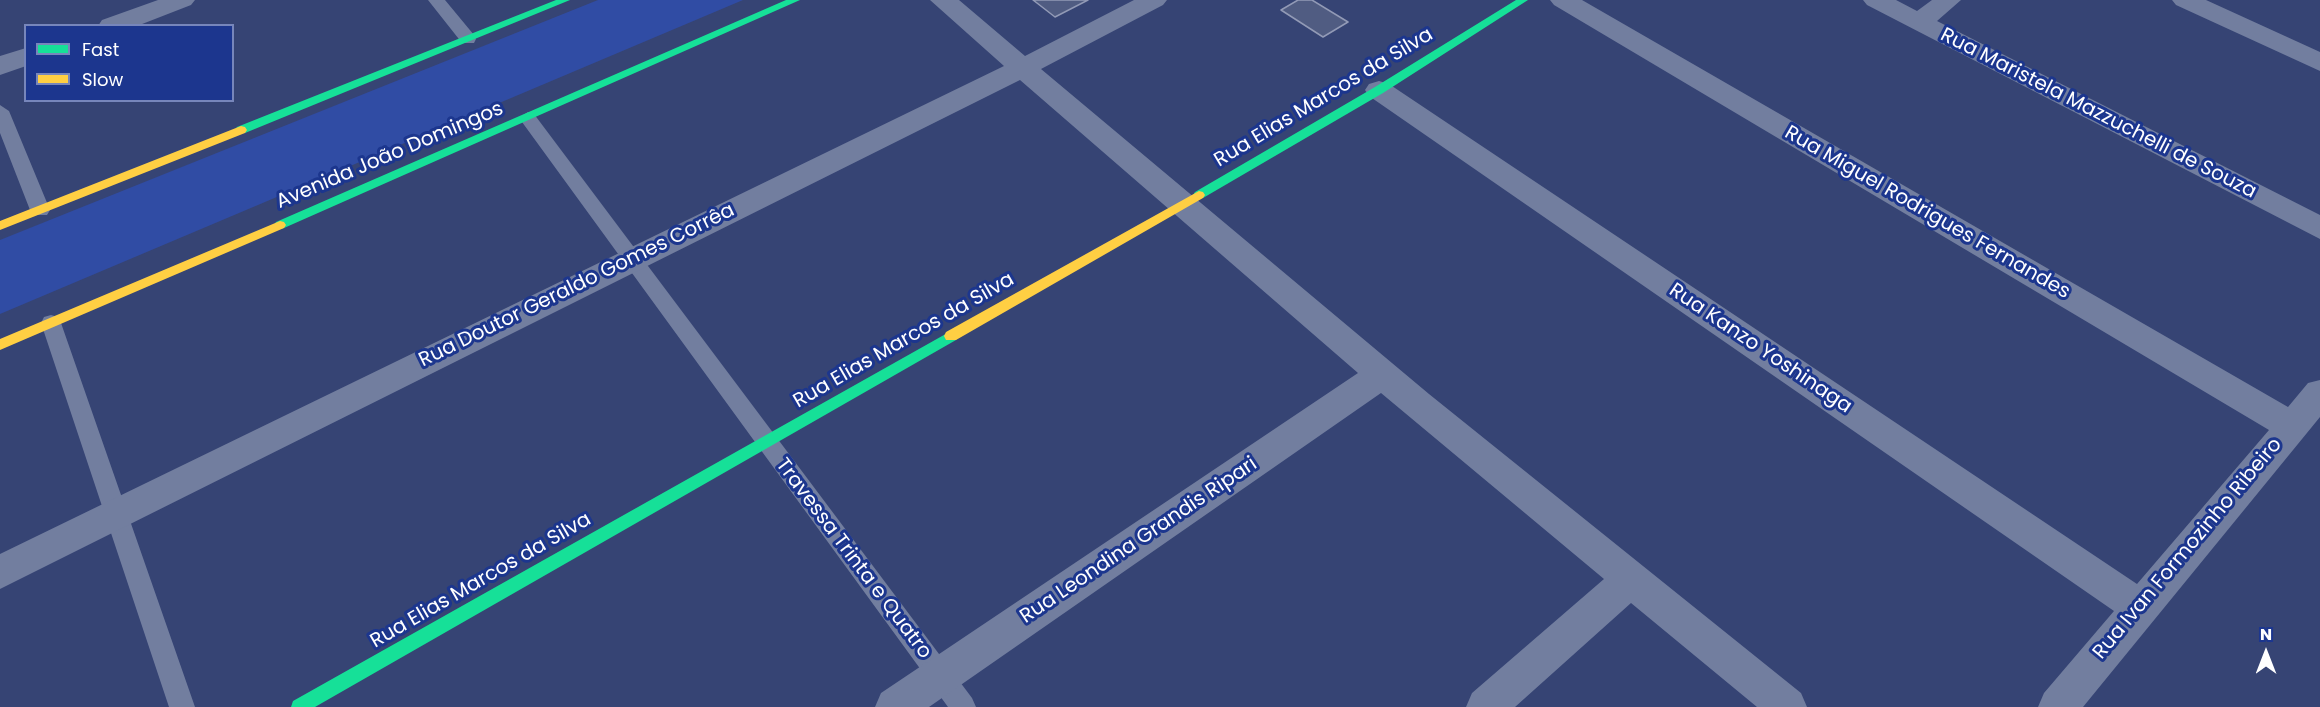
<!DOCTYPE html>
<html>
<head>
<meta charset="utf-8">
<style>
	body { margin:0 }
	#map { position:relative; width:2320px; height:707px; overflow:hidden; background:#364474; font-family:Poppins,sans-serif }
	canvas { display:block }
	.legend { position:absolute; left:24px; top:24px; width:210px; height:78px; box-sizing:border-box; background:#1c368e; border:2px solid #7786bb; margin:0; padding:8px 10px; list-style:none; font-size:18px; color:#fff }
	.legend li { display:flex; align-items:center; gap:12px; height:30px }
	.legend b { width:30px; border:2px solid #7786bb }
	.north { position:absolute; left:2236px; top:623px; width:60px; height:60px; -webkit-text-stroke:4px #1c368e; paint-order:stroke; rotate:0deg; font-size:16px; font-weight:700; line-height:24px; text-align:center; color:#fff }
	.north::after { content:''; display:block; margin:auto; width:21px; height:27px; background:#fff; clip-path:polygon(50% 0,100% 100%,50% 72%,0 100%) }
</style>
</head>
<body>
<div id="map">
<canvas width="2320" height="707"></canvas>
<ul class="legend">
<li><b style="height:8px;background:#16e098"></b>Fast</li>
<li><b style="height:8px;background:#ffcf43"></b>Slow</li>
</ul>
<div class="north">N</div>
</div>
<script>
const ctx = document.querySelector('canvas').getContext('2d');
ctx.lineJoin = 'round';
function fill(path, color) {
  ctx.fillStyle = color;
  ctx.fill(path, 'evenodd');
}
function stroke(path, color, width, dash) {
  ctx.strokeStyle = color;
  ctx.lineWidth = width;
  ctx.lineCap = dash ? 'butt' : 'round';
  ctx.setLineDash(dash || []);
  ctx.stroke(path);
}
function drawText(font, color, halo, rows, align = 'center') {
  ctx.font = font + ' Poppins,sans-serif';
  ctx.lineWidth = 6;
  ctx.setLineDash([]);
  ctx.textBaseline = 'middle';
  ctx.strokeStyle = halo;
  ctx.fillStyle = color;
  for (const [text, x, y, turn = 0] of rows) {
    ctx.save();
    ctx.translate(x, y);
    ctx.rotate((+turn || 0) * Math.PI / 180);
    ctx.textAlign = isNaN(turn) ? turn : align;
    if (halo) ctx.strokeText(text, 0, 0);
    ctx.fillText(text, 0, 0);
    ctx.restore();
  }
}
const green = new Path2D(`
	M 598,0 L 743,0 L 0,314 L 0,240 Z`);
const building = new Path2D(`
	M 1033,0 L 1088,0 L 1055,17 Z
	M 1298,0 L 1312,0 L 1348,22 L 1323,37 L 1281,10 Z`);
const lane = new Path2D(`
	M 428,0 L 445,0 L 474,35 L 476,39 L 474,43 L 462,43 Z
	M 0,105 L 9,111 L 50,210 L 47,215 L 33,215 L 30,210 L 0,133 Z
	M 528,112 L 534,114 L 972,698 L 976,707 L 948,707 L 522,122 L 519,118 Z
	M 51,315 L 58,317 L 61,323 L 195,707 L 169,707 L 41,323 L 44,317 Z`);
const street = new Path2D(`
	M 158,0 L 195,0 L 191,5 L 137,26 L 98,26 L 102,20 Z
	M 930,0 L 959,0 L 1025,56 L 1134,0 L 1167,0 L 1163,5 L 1041,69 L 1429,394 L 1801,693 L 1807,707 L 1757,707 L 1631,603 L 1515,707 L 1466,707 L 1472,693 L 1604,579 L 1381,393 L 929,707 L 875,707 L 881,693 L 1358,373 L 1020,80 L 0,589 L 0,554 L 1004,66 Z
	M 1550,0 L 1582,0 L 2288,407 L 2308,383 L 2320,380 L 2320,417 L 2083,707 L 2038,707 L 2044,693 L 2114,611 L 1369,96 L 1365,90 L 1369,84 L 1379,81 L 1389,84 L 2137,584 L 2269,430 L 1554,5 Z
	M 1863,0 L 1896,0 L 1917,11 L 1932,0 L 1961,0 L 1937,21 L 2320,215 L 2320,239 L 1867,5 Z
	M 2172,0 L 2206,0 L 2320,52 L 2320,71 L 2176,5 Z
	M 26,48 L 26,66 L 0,75 L 0,56 Z`);
const fast = new Path2D(`
	M 556,0 L 570,0 L 245,133 L 237,133 L 235,130 L 237,127 Z
	M 786,0 L 800,0 L 284,228 L 280,229 L 274,225 L 276,222 Z
	M 1516,0 L 1528,0 L 1383,93 L 1203,198 L 1195,198 L 1193,195 L 1195,192 L 1375,87 Z
	M 951,331 L 958,336 L 956,340 L 315,707 L 291,707 L 293,701 Z`);
const slow = new Path2D(`
	M 241,126 L 245,127 L 247,130 L 245,133 L 0,230 L 0,221 Z
	M 1199,191 L 1203,192 L 1205,195 L 1203,198 L 956,340 L 946,340 L 944,336 L 946,332 Z
	M 280,221 L 284,222 L 286,225 L 284,228 L 0,350 L 0,339 Z`);
const streetNames = [
	["Rua Elias Marcos da Silva",1324,98,-31],
	["Rua Maristela Mazzuchelli de Souza",2098,114,27],
	["Avenida João Domingos",390,156,-23],
	["Rua Miguel Rodrigues Fernandes",1927,213,30],
	["Rua Doutor Geraldo Gomes Corrêa",577,286,-26],
	["Rua Elias Marcos da Silva",904,341,-30],
	["Rua Kanzo Yoshinaga",1760,349,34],
	["Rua Leondina Grandis Ripari",1139,541,-34],
	["Rua Ivan Formozinho Ribeiro",2188,549,-50],
	["Travessa Trinta e Quatro",853,559,53],
	["Rua Elias Marcos da Silva",481,581,-30]
];
fill(green, '#304ca4');
fill(building, '#505c82');
stroke(building, '#929ab6', 1.5);
fill(lane, '#727e9f');
fill(street, '#727e9f');
fill(fast, '#16e098');
fill(slow, '#ffcf43');
drawText('20px', '#fff', '#1c368e', streetNames);
</script>
</body>
</html>
